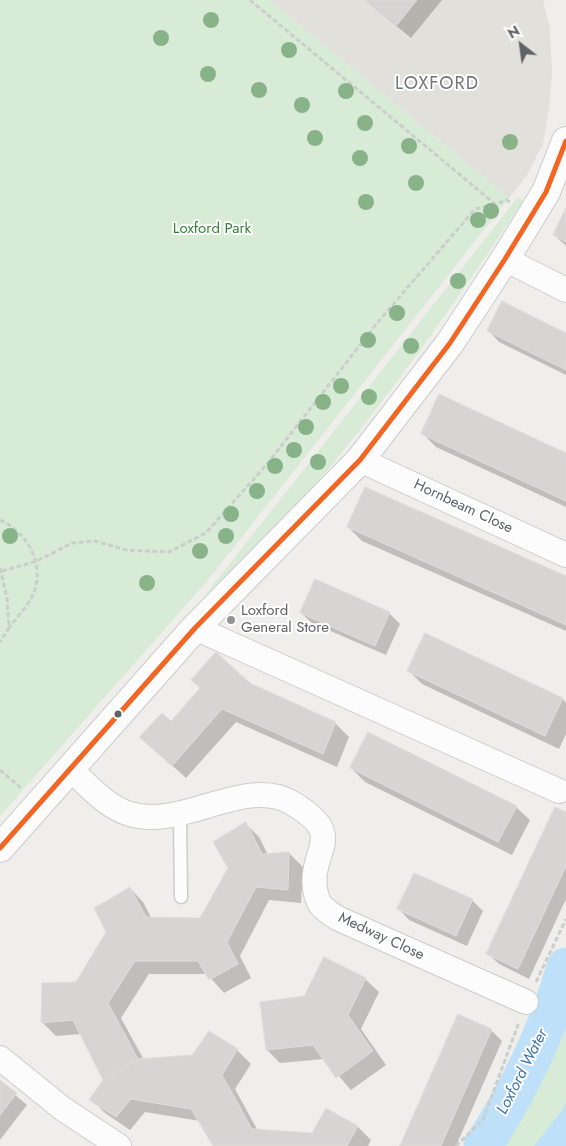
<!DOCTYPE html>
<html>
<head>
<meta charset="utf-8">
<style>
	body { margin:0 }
	#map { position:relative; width:566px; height:1146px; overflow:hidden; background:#efeeea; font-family:Jost,sans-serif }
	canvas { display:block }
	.north { position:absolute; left:496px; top:20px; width:50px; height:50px; -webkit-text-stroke:4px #fff; paint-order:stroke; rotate:330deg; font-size:14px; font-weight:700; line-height:20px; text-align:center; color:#5f6368 }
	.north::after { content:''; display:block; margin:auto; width:18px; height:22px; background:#5f6368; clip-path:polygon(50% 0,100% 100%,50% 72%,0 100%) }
</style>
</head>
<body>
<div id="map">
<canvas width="566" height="1146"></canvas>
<div class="north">N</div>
</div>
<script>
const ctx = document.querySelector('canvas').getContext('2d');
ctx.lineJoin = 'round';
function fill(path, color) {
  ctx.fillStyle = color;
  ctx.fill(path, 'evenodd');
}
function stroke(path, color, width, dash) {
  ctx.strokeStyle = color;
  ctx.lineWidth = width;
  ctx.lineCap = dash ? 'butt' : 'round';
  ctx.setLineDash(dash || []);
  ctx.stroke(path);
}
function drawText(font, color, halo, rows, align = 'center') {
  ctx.font = font + ' Jost,sans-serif';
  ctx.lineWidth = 4;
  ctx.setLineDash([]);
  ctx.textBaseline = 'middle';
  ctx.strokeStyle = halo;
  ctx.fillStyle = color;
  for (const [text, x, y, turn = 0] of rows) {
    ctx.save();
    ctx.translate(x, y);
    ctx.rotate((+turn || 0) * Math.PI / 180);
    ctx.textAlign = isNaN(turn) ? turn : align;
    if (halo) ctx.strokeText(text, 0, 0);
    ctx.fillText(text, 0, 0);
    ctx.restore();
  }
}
const education = new Path2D(`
	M 270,0 L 543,0 L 550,29 L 552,73 L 549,108 L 543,144 L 526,177 L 509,198 Z`);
const green = new Path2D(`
	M 0,0 L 270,0 L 509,198 L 208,580 L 0,816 Z
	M 518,197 L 523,201 C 456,302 387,401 308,493 C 277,529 241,561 206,594 Z
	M 566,1014 L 566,1146 L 488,1146 L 502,1126 L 522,1109 Z`);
const water = new Path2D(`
	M 566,1101 L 566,1146 L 534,1146 L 563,1109 Z`);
const shadow = new Path2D(`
	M 365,0 L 442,0 L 411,38 Z
	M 566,211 L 566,246 L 554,235 Z
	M 489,331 L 566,334 L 566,375 L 499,342 Z
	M 423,434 L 566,454 L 566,507 L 436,447 Z
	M 348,527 L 566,577 L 566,631 L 362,541 Z
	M 301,613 L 389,613 L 400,624 L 386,655 L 312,623 Z
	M 426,634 L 563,699 L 566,703 L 566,734 L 559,749 L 422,684 L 408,670 Z
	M 249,684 L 335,723 L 349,737 L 337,767 L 236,722 L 186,778 L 141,737 Z
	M 351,768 L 516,807 L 530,820 L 512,855 L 365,782 Z
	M 566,813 L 566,899 L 529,979 L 499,964 L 488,954 Z
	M 246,824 L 259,837 L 268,855 L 289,853 L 303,867 L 301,903 L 269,900 L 240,956 L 251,978 L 224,993 L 207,974 L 149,974 L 121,1018 L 144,1060 L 193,1056 L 209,1033 L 237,1050 L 251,1064 L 235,1089 L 258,1131 L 312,1134 L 327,1109 L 358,1127 L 371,1140 L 368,1146 L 215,1146 L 200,1121 L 145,1112 L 130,1130 L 105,1113 L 91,1099 L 105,1080 L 81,1034 L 56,1036 L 42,1022 L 76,983 L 108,932 L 130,888 L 143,902 L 152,919 L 200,919 L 230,868 Z
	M 472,900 L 483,911 L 467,946 L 409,920 L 399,909 Z
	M 365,979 L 379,992 L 361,1029 L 386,1065 L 351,1090 L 324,1059 L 280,1063 L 267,1050 L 305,998 Z
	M 491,1030 L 502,1041 L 456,1146 L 402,1146 Z
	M 0,1082 L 27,1105 L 0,1140 Z`);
const river = new Path2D(`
	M 483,1146 C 519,1090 548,1031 566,967`);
const building = new Path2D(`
	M 366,0 L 417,0 L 397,25 Z
	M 566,208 L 566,242 L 553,235 Z
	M 502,301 L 566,333 L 566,370 L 487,331 Z
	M 439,394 L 566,453 L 566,501 L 421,434 Z
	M 365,487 L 566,576 L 566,625 L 347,527 Z
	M 315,579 L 390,612 L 375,646 L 300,613 Z
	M 425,633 L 563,698 L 545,736 L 407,671 Z
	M 216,652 L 250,683 L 336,722 L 323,754 L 222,709 L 172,766 L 139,737 L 162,713 L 171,721 L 200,688 L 191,680 Z
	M 368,732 L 517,806 L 498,842 L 350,768 Z
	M 555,807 L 566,812 L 566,866 L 518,969 L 486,954 Z
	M 246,822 L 262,854 L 289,852 L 288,890 L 256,887 L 227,942 L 238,964 L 209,980 L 198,961 L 135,961 L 108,1003 L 138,1059 L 103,1080 L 73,1020 L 41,1023 L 42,983 L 76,982 L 106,932 L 94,908 L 130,887 L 146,917 L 200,918 L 228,868 L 213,842 Z
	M 414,873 L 473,899 L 456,936 L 397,909 Z
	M 324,957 L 366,978 L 348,1015 L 373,1051 L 336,1078 L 313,1045 L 266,1050 L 260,1002 L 304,996 Z
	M 458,1014 L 492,1029 L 441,1146 L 400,1146 Z
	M 209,1031 L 238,1049 L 222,1075 L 252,1129 L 312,1133 L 326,1108 L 358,1126 L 347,1146 L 213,1146 L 191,1109 L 131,1099 L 116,1117 L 89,1100 L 103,1080 L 138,1059 L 192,1055 Z
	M 0,1080 L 17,1093 L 0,1115 Z`);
const path = new Path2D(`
	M 250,0 L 495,204 L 507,200 L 510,202
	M 0,520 C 28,533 47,566 32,597 C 26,608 16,618 9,628
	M 0,568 L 7,598 L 9,628 L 0,642
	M 2,571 L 37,561 L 72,543 L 95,541 L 126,550 L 169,552 L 206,533 L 267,464 L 378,322 L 475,209 L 495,204
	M 0,770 L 21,788
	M 536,982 L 566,919
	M 456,1146 L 483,1120 L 519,1022`);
const service = new Path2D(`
	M 180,815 L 181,897`);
const minor = new Path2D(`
	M 505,259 L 566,290
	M 360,460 L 566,555
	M 195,628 L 559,791
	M 70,769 C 88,785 106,807 130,814 C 182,830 247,775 292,803 C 351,838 306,849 316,894 C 317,897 318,902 320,904 C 324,910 332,914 337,918 L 526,1002
	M 0,1058 L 63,1109 L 119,1146`);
const tertiary = new Path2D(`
	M 0,848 L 195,628 L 360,460 L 450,343 L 505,259 L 546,192 L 566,141`);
const bus1 = new Path2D(`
	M 0,848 L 195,628 L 360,460 L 450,343 L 505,259 L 546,192 L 566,141`);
const trees = [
	[211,20],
	[161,38],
	[289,50],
	[208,74],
	[259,90],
	[346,91],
	[302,105],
	[365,123],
	[315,138],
	[510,142],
	[409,146],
	[360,158],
	[416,183],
	[366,202],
	[491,211],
	[478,220],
	[458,281],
	[397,313],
	[368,340],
	[411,346],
	[341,386],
	[369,397],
	[323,402],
	[306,427],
	[294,450],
	[318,462],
	[275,466],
	[257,491],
	[231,514],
	[10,536],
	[226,536],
	[200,551],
	[147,583]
];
const markers = [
	[231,620,5,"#919496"],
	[118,714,4.5,"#5f6368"]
];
const parkNames = [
	["Loxford Park",212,229]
];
const streetNames = [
	["Hornbeam Close",463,507,25],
	["Medway Close",381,937,25]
];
const poiNames = [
	["Loxford",241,611],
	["General Store",241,628]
];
const waterNames = [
	["Loxford Water",523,1072,-63]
];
const quarterNames = [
	["LOXFORD",437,85]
];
fill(education, '#e2e0da');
fill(green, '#d8ebd6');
fill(water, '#bfe0f9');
fill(shadow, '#0003');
stroke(river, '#bfe0f9', 39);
fill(building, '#d6d5d3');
stroke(building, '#deddd9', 1);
stroke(service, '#cbcccc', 15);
stroke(minor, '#cbcccc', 26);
stroke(tertiary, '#cbcccc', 30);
stroke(path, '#cacfcc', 3, [5, 2.5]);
stroke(service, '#fdfcfc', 12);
stroke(minor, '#fdfcfc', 24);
stroke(tertiary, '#fdfcfc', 28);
stroke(bus1, '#f26522', 5);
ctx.fillStyle = '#88b388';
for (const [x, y] of trees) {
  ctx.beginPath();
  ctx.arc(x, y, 8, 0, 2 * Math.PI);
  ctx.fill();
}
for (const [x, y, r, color] of markers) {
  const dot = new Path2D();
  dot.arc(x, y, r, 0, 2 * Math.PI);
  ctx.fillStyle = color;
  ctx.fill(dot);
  stroke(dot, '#fff', 2);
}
drawText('15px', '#348238', '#fff', parkNames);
drawText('15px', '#5f6368', '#fff', streetNames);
drawText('15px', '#5f6368', '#fff', poiNames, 'left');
drawText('italic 16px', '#4174aa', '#fff', waterNames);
ctx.letterSpacing = '1px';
drawText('18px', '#70757a', '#fff', quarterNames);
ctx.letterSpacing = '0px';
</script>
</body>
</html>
